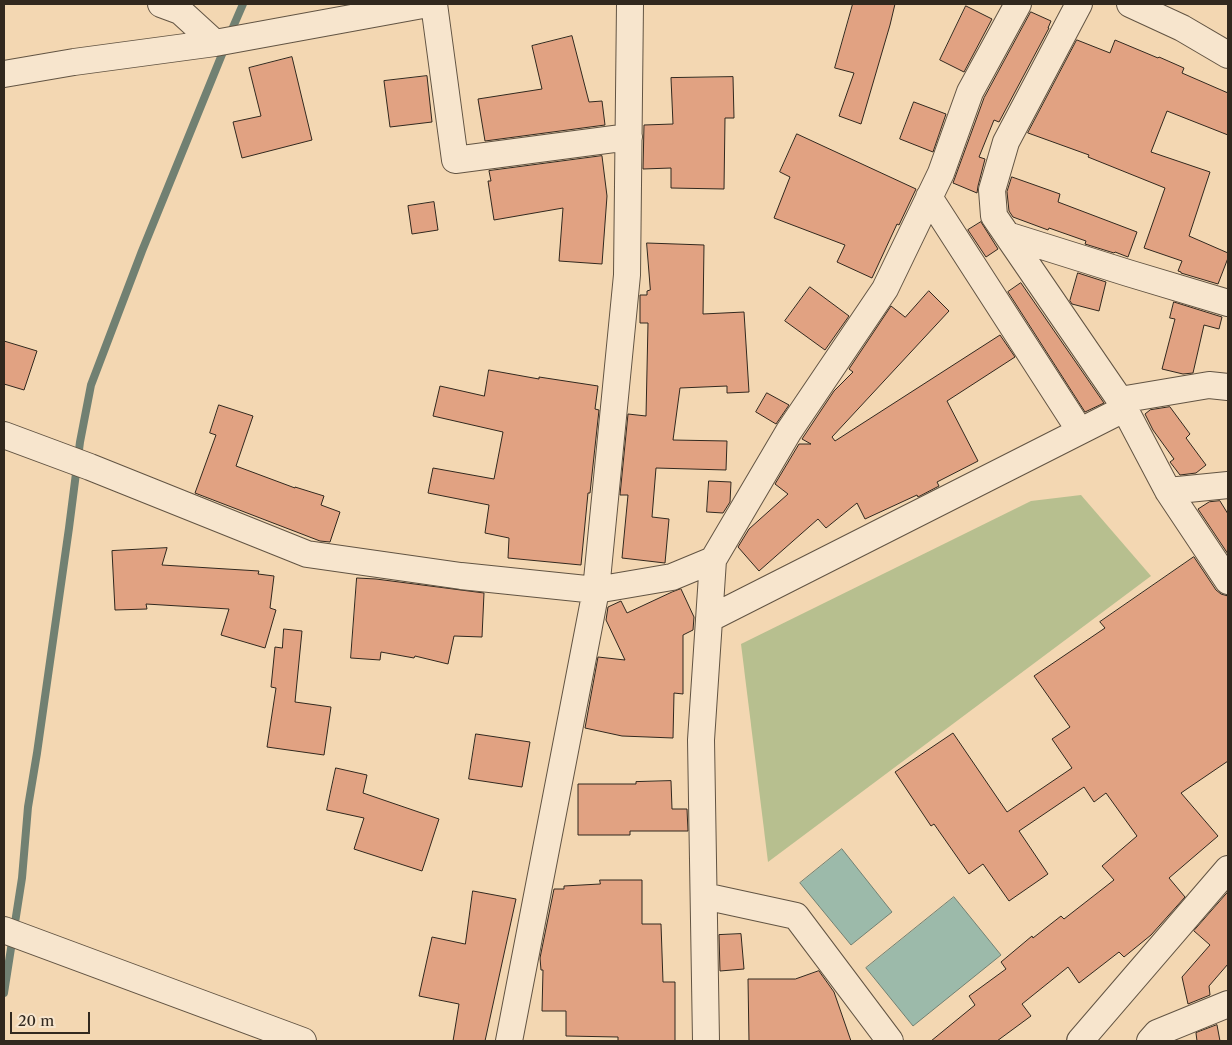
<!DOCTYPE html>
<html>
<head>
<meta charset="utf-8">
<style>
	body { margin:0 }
	#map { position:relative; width:1232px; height:1045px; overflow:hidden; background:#f3d7b2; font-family:"Libre Caslon Text",serif }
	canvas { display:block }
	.frame { position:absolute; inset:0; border:5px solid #31281e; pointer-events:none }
	.scale { position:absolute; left:10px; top:1012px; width:80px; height:22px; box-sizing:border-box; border:2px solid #31281e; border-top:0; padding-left:6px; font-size:15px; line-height:18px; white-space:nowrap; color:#31281e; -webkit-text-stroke:4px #f7e5cd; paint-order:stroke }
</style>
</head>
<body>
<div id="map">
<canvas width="1232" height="1045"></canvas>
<div class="frame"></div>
<div class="scale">20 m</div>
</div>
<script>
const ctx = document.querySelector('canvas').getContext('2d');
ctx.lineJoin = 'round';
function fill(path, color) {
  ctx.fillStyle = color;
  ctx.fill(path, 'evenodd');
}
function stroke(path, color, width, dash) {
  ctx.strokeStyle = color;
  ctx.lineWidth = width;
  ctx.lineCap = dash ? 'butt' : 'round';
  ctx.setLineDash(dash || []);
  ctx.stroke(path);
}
const green = new Path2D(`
	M 1081,495 L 1151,576 L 768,862 L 741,644 L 1031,501 Z`);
const water = new Path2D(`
	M 842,849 L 892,912 L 851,945 L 800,883 Z
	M 954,897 L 1001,955 L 913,1026 L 866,968 Z`);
const stream = new Path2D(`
	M 230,34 L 243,4
	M 4,993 L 22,878 L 28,807 L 37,753 L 69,528 L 80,442 L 91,385 L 142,251 L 225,47`);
const building = new Path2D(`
	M 853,4 L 895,4 L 890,25 L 861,124 L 839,116 L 854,73 L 835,68 Z
	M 966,6 L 992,19 L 964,72 L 940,60 Z
	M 1031,12 L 1051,21 L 1048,28 L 1049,28 L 999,122 L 994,120 L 979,157 L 985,159 L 978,186 L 977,193 L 953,183 L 984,98 Z
	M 572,36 L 589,102 L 602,101 L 605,125 L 485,141 L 478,99 L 542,89 L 532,46 Z
	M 1077,40 L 1110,53 L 1115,40 L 1158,58 L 1159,57 L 1184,68 L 1182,73 L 1228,93 L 1228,135 L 1167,111 L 1151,152 L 1210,172 L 1189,236 L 1228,253 L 1228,258 L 1218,284 L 1181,273 L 1181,272 L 1178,271 L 1182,261 L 1144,248 L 1165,188 L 1088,157 L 1089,155 L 1028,133 Z
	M 292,57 L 312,140 L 242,158 L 233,122 L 261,116 L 249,68 Z
	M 427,76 L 432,122 L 390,127 L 384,81 Z
	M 733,77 L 734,118 L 725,118 L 724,189 L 671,188 L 671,168 L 643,169 L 644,125 L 673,124 L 671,78 Z
	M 914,102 L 946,114 L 933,152 L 900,139 Z
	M 797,134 L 916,189 L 899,225 L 897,224 L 872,278 L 837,262 L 845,245 L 774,218 L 790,177 L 780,172 Z
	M 602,156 L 607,196 L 602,264 L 559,261 L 563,208 L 494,220 L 488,181 L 491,181 L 489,171 Z
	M 1012,177 L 1060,194 L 1058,202 L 1137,232 L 1128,257 L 1115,252 L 1114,253 L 1085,244 L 1086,241 L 1049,228 L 1048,230 L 1013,217 L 1009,211 L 1007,192 Z
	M 434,202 L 438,230 L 412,234 L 408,206 Z
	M 981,222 L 998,249 L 986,257 L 968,230 Z
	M 647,243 L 704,245 L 703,314 L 744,312 L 749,392 L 727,393 L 727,386 L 680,388 L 673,440 L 727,441 L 726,470 L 656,468 L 652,517 L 669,519 L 665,563 L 622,558 L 628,495 L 620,495 L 628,414 L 646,416 L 648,323 L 640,323 L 640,295 L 647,295 L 647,291 L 650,290 Z
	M 1078,273 L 1106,282 L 1099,311 L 1072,304 L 1070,301 Z
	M 1021,283 L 1104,403 L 1085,412 L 1008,292 Z
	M 810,287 L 849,316 L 825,350 L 785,321 Z
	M 929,291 L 949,311 L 832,437 L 835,441 L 1000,335 L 1015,357 L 947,401 L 978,461 L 937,482 L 939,486 L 918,497 L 917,495 L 865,519 L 857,503 L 826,528 L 818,519 L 759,571 L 738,547 L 749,529 L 788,494 L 775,484 L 799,444 L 811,444 L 802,439 L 834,391 L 853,372 L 849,369 L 891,306 L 905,317 Z
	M 1174,302 L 1222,317 L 1219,329 L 1204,325 L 1193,373 L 1183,374 L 1162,369 L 1175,319 L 1170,318 Z
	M 4,341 L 37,351 L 24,390 L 4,384 Z
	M 489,370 L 539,379 L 539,377 L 598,386 L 595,409 L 599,410 L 590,493 L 588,493 L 581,565 L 508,558 L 509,538 L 485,533 L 489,505 L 428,493 L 433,468 L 494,479 L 503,432 L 433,416 L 440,386 L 484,396 Z
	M 767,393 L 789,405 L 776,424 L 756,412 Z
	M 219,405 L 253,416 L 236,466 L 295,488 L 295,487 L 324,496 L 321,505 L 340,512 L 330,542 L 320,541 L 195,493 L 216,435 L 210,433 Z
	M 1170,407 L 1190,434 L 1186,438 L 1206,465 L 1196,473 L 1180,475 L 1170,462 L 1174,459 L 1153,430 L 1145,414 L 1150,410 Z
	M 709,481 L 731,482 L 730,502 L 723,513 L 707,512 Z
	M 1220,501 L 1228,514 L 1228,554 L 1198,509 L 1209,502 Z
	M 167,548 L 162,565 L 259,571 L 258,574 L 274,576 L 270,608 L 276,610 L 265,648 L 221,635 L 229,609 L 146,604 L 147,609 L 115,610 L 112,551 Z
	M 1194,557 L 1216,590 L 1221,594 L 1228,596 L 1228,761 L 1181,793 L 1218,836 L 1169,878 L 1185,897 L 1151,935 L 1124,957 L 1119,952 L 1079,983 L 1068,967 L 1022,1004 L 1031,1016 L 997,1041 L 931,1041 L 975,1005 L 969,996 L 1006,969 L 1001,962 L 1032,936 L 1033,938 L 1061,916 L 1064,919 L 1114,880 L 1102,866 L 1137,836 L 1106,793 L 1094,802 L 1084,787 L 1019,831 L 1048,874 L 1009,901 L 983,864 L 969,874 L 934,824 L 931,826 L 895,772 L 953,733 L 1007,812 L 1072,768 L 1052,739 L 1070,727 L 1034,676 L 1105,628 L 1100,622 Z
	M 357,578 L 376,579 L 484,593 L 482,637 L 454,636 L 448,664 L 415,656 L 414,658 L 381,652 L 380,660 L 351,658 Z
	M 681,589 L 694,617 L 693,630 L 683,635 L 683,694 L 674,693 L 673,738 L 622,736 L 585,728 L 598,657 L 625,660 L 606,620 L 608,607 L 621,601 L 627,613 L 672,592 Z
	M 284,629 L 302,631 L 295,702 L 331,707 L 324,755 L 267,747 L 276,688 L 271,687 L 275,647 L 282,648 Z
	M 476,734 L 530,742 L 522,787 L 469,779 Z
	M 336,768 L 367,775 L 363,793 L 439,819 L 422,871 L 354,849 L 364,818 L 327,810 Z
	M 671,781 L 672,809 L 687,809 L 688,831 L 630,831 L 630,835 L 578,835 L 578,784 L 636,784 L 636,782 Z
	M 600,880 L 642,880 L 642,924 L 661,924 L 663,982 L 675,982 L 675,1041 L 618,1041 L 618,1037 L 566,1036 L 566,1011 L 542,1011 L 543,970 L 541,970 L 540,958 L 554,889 L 564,889 L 564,886 L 600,884 Z
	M 473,891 L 516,899 L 485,1041 L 453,1041 L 459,1004 L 419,996 L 432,937 L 465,944 Z
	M 1228,892 L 1228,964 L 1209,986 L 1210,995 L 1188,1004 L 1182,977 L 1210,945 L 1194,931 Z
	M 741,934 L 744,969 L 720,971 L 719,935 Z
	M 819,971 L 834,992 L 851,1041 L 749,1041 L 748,979 L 795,979 Z
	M 1217,1025 L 1220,1041 L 1197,1041 L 1196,1033 Z`);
const minor = new Path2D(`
	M 161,4 L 180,11 L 215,43
	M 434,4 L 455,160 L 629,137
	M 1079,4 L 1006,142 L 992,190 L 994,216 L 1120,400 L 1168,491 L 1228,581
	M 1130,4 L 1182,28 L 1228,55
	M 4,74 L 74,62 L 215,43 L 428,4
	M 929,197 L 1080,431
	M 1007,235 L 1128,273 L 1228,303
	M 1120,400 L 1209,385 L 1228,387
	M 4,435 L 90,467 L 307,554 L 461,576 L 596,590 L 672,577 L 713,560
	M 1168,491 L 1228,485
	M 709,619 L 1124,409
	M 704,896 L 796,916 L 890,1041
	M 4,930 L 303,1041
	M 509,1041 L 596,590 L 627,275 L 630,4
	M 706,1041 L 701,740 L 713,560 L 789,431 L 885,289 L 941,173 L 970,92 L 1018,4
	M 1080,1041 L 1228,869
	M 1150,1041 L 1157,1033 L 1228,1004`);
fill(green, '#b7bf8f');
fill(water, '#9cbaaa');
stroke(water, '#718072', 1);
stroke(stream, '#718072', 8);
fill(building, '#e1a282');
stroke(building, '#31281e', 1);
stroke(minor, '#625443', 28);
stroke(minor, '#f7e5cd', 26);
</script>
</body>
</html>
